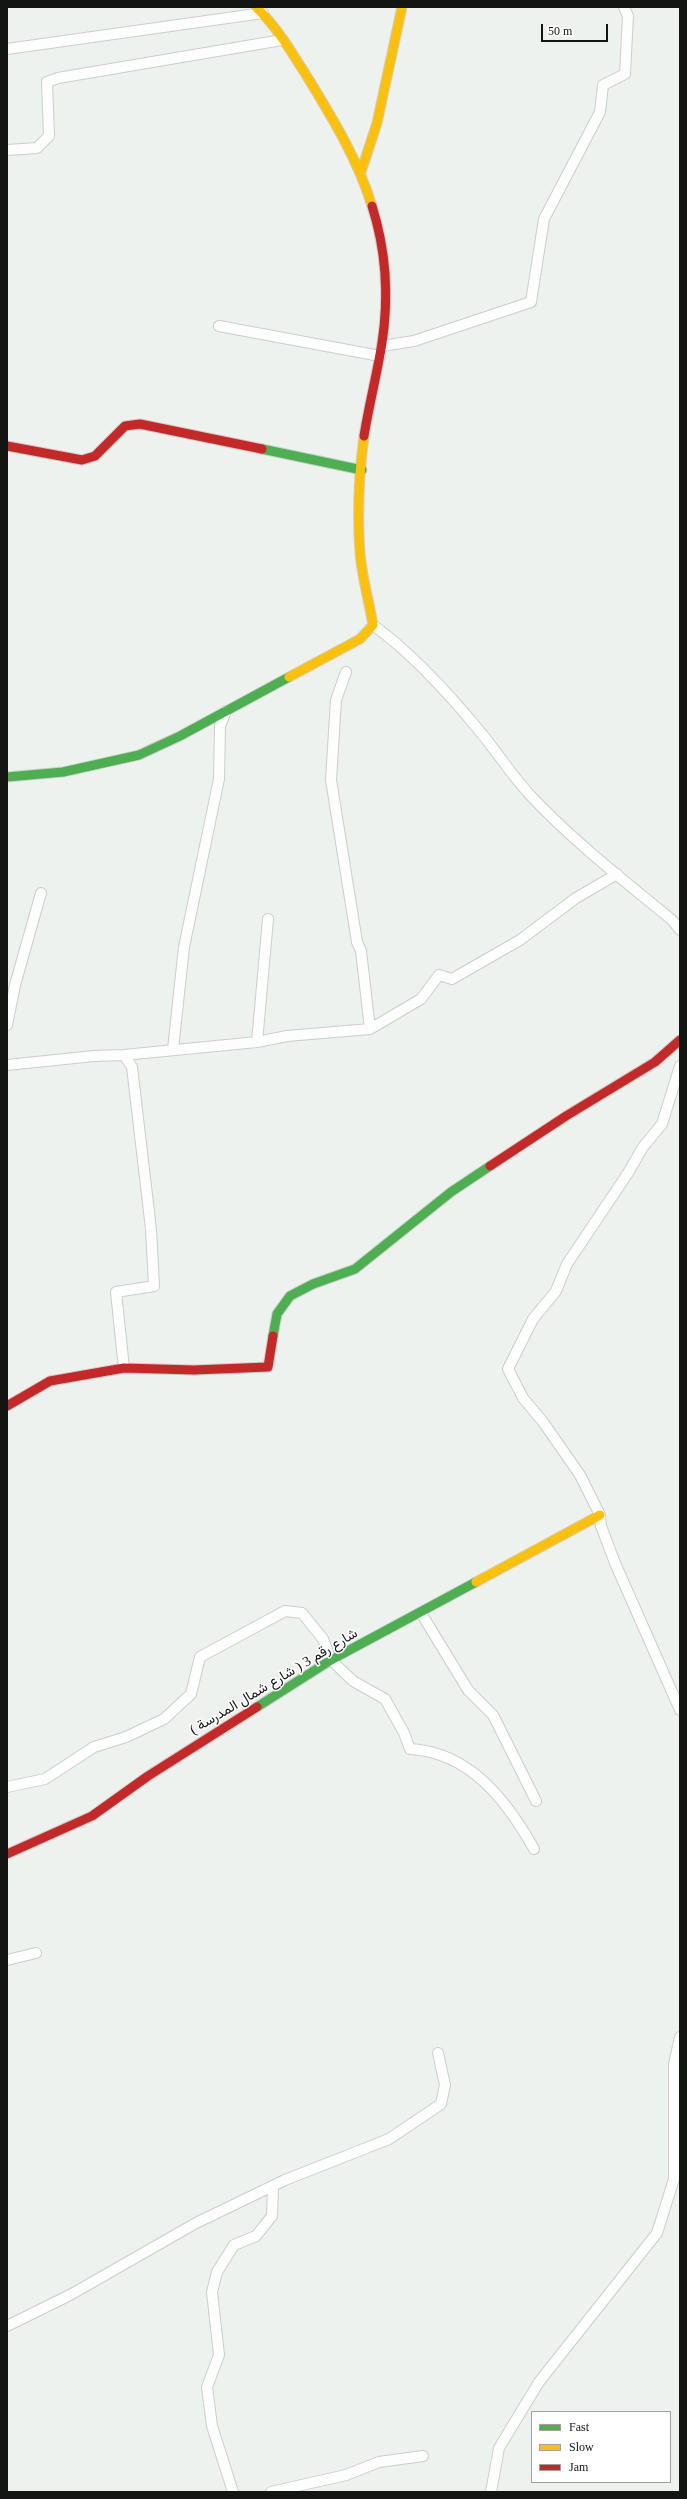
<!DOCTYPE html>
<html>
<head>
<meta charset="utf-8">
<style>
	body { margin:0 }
	#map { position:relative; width:687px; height:2499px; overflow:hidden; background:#eef2ee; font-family:"Times New Roman",serif }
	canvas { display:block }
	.frame { position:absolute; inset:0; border:8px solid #131513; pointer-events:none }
	.legend { position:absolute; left:531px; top:2411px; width:140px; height:72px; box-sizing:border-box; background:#fff; border:1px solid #a1a1a1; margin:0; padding:5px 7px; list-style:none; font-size:12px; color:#131513 }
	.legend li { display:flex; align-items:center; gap:8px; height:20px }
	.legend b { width:20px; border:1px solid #a1a1a1 }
	.scale { position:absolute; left:541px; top:24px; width:67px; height:18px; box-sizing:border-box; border:2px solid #131513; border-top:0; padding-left:5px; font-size:12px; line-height:14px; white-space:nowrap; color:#131513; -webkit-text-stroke:3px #fff; paint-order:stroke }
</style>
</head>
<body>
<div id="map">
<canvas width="687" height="2499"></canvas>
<div class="frame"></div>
<ul class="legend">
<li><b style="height:5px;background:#4caf50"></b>Fast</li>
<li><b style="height:5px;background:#ffc107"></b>Slow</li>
<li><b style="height:5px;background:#c62828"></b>Jam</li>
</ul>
<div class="scale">50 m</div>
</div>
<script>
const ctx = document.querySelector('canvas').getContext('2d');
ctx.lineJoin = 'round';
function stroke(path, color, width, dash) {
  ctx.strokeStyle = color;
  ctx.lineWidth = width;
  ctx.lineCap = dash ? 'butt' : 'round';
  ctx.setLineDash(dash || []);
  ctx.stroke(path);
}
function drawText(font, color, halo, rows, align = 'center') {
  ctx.font = font + ' "Times New Roman",Vazirmatn,serif';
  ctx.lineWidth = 3;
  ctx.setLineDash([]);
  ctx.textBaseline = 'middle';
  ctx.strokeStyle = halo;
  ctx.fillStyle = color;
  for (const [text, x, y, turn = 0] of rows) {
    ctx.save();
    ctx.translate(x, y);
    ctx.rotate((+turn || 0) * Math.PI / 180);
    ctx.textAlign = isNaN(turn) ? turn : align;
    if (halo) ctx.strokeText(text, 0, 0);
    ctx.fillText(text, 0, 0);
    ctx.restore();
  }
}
const street = new Path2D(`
	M 7,49 L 263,13
	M 7,150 L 37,148 L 49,136 L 47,82 L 58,78 L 282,40
	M 219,326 L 380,356
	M 382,346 L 414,341 L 531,302 L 544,219 L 600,112 L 603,85 L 625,74 L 628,16 L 624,7
	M 373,625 C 413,654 451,696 482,734 C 498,754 512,775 529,794 C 572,840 623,880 672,920 L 680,930
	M 346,672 L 336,700 L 331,780 L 357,942 L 361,951 L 370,1029
	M 7,1025 L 15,985 L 41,893
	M 257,1042 L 268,919
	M 173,1049 L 184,947 L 219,779 L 220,726 L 226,711
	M 124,1055 L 257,1042 L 287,1036 L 370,1029 L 421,999 L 439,975 L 452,979 L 520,940 L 576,898 L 617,874
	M 7,1065 L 94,1056 L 124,1055 L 132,1067 L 151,1229 L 154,1286 L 116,1292 L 124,1368
	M 680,1066 L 662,1124 L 643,1147 L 628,1173 L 567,1264 L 556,1291 L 533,1319 L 508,1369 L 523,1398 L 543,1422 L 580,1475 L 600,1515 L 601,1526 L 615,1563 L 680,1710
	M 421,1613 L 468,1690 L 493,1715 L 536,1801
	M 7,1787 L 45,1779 L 94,1747 L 126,1737 L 164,1719 L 191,1694 L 200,1657 L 285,1611 L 302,1613 L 323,1639 L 331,1660 L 353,1681 L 385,1699 L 404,1733 L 410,1749 C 470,1752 507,1801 534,1849
	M 7,1960 L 36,1953
	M 7,2326 L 70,2295 L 196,2223 L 285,2180 L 389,2139 L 441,2104 L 445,2085 L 438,2053
	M 233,2492 L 212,2426 L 207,2387 L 219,2355 L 212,2292 L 217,2272 L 234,2245 L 256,2236 L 272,2216 L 273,2186
	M 271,2492 L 346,2475 L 379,2462 L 423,2456
	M 491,2492 L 499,2448 L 539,2382 L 657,2233 L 674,2179 L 674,2064 L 680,2037`);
const fast = new Path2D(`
	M 262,449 L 362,470
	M 7,777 L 63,772 L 139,755 L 180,736 L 289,677
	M 273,1336 L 277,1314 L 290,1296 L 313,1284 L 355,1269 L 451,1192 L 490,1166
	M 257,1707 L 331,1660 L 476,1582`);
const slow = new Path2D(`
	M 256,7 C 278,28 292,53 308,78 C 333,119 358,160 372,206
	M 361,172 L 377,123 L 402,7
	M 289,677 L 360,639 L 373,625 C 369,601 362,577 360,553 C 357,514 359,474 364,436
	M 476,1582 L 600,1515`);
const jam = new Path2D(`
	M 364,436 C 369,405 377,374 382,343 C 389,297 386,250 372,206
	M 7,446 L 82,460 L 95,456 L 125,426 L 140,424 L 262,449
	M 490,1166 L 566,1116 L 655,1062 L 680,1040
	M 7,1406 L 50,1381 L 124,1368 L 194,1370 L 268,1367 L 273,1336
	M 7,1854 L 92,1816 L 148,1776 L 257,1707`);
const streetNames = [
	["شارع رقم 3 ( شارع شمال المدرسة )",274,1682,-31]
];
stroke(street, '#cbcecb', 12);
stroke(fast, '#cbcecb', 11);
stroke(slow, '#cbcecb', 11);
stroke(jam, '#cbcecb', 11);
stroke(street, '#fcfdfc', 10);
stroke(fast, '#4caf50', 9);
stroke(slow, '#ffc107', 9);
stroke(jam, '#c62828', 9);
drawText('14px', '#131513', '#fff', streetNames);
</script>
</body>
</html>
